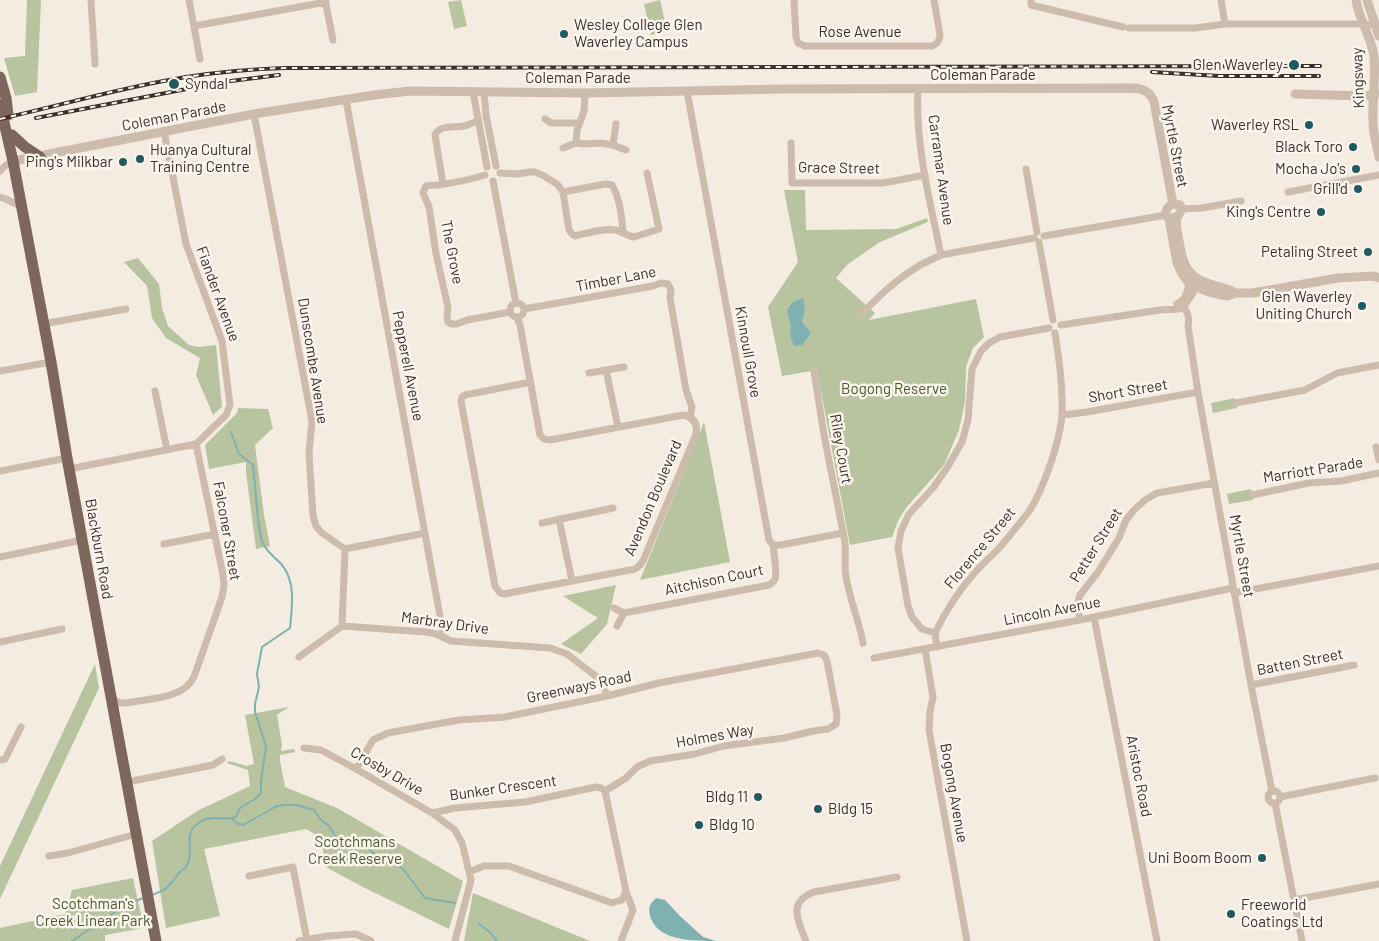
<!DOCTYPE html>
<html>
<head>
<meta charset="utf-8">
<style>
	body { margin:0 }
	canvas { display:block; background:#f4ebe1 }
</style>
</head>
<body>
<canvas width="1379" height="941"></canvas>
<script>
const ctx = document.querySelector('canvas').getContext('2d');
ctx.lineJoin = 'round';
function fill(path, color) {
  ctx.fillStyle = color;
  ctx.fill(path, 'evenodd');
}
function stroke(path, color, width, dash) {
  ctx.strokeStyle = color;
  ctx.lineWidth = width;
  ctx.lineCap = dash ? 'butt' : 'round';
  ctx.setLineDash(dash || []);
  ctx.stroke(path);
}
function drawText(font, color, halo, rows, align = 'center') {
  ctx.font = font + ' Barlow,sans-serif';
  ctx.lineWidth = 5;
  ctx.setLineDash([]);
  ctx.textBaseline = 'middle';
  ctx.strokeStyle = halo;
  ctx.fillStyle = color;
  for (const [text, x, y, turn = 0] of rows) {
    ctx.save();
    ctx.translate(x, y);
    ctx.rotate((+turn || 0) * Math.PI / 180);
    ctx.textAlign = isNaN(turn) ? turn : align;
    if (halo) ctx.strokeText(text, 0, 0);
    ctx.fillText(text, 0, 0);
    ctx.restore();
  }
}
const green = new Path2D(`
	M 27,0 L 41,0 L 37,92 L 15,96 L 4,58 L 25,56 Z
	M 461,0 L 467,26 L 454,29 L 448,2 Z
	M 660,0 L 667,31 L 651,35 L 644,4 Z
	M 784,190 L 805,190 L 806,230 L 896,229 L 927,218 L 928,222 L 880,242 L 848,264 L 836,278 L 875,313 L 869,320 L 976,299 L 984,337 L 973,348 L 966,367 L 965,402 L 959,430 L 944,465 L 906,508 L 898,521 L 892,537 L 850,545 L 817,370 L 782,376 L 768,307 L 798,262 Z
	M 138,258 L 159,284 L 162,308 L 168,326 L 189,345 L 198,347 L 216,345 L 222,407 L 213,415 L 196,375 L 200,358 L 166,338 L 152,318 L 147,286 L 124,262 Z
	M 1235,398 L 1237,408 L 1213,413 L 1211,403 Z
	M 238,408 L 268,409 L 273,428 L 255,445 L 264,515 L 270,546 L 256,549 L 246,472 L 246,462 L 209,469 L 205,445 L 237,413 Z
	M 704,422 L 730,562 L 640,580 Z
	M 1251,489 L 1253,500 L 1229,504 L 1227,494 Z
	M 616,585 L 607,624 L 581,654 L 561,644 L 598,618 L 563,596 Z
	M 95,664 L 99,688 L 0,899 L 0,866 Z
	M 289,707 L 277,715 L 282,745 L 281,751 L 294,749 L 295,752 L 280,755 L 280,761 L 285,787 L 337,808 L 463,881 L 449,929 L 361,886 L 326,867 L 321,838 L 306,829 L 204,849 L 220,916 L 166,928 L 152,841 L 197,811 L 250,786 L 248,770 L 227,763 L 229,761 L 247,766 L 254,764 L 245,715 Z
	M 133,878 L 144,928 L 105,935 L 105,941 L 0,941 L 0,928 L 65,914 L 72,890 Z
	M 473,893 L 590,941 L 464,941 Z`);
const water = new Path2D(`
	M 803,298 L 805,310 L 802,322 L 811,333 L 802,345 L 794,346 L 790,336 L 791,327 L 787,310 L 793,302 Z
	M 656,898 L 665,900 L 680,916 L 703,937 L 716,941 C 693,941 660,941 651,919 C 648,908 648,906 656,898 Z`);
const stream = new Path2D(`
	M 232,818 L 236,823 L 243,825 L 275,807 L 283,805 L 296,805 L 314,810 L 320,819 L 329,826 L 336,837 L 348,843 L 360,840 L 378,858 L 391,861 L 403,869 L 425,898 L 455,903
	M 152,895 C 157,893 163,891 166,888 C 172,883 176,876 181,871 C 183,869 186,868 187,865 C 194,853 184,834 196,825 C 212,812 221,822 236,817 L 240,808 L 255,799 L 261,793 L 261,782 L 266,746 L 255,712 L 255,704 L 259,687 L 257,674 L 262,647 L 290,628 C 292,607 296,582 282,565 C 274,556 264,550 261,538 C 256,514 256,489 253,465 L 239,454 L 231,432
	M 479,924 L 490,932 L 497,941
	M 72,941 L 124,906 L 143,898`);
const minor = new Path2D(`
	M 91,0 L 95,64
	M 189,0 L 200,59
	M 325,0 L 333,40
	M 794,0 L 796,37 L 798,43 L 805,46 L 932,46 C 937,44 939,42 940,35 L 934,0
	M 1031,0 L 1031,5 L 1123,27
	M 1221,0 L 1225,24
	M 194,26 L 326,2
	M 1129,28 L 1195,28 L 1225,24 L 1360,24 L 1379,25
	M 918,89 C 915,145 930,201 941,255
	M 687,91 L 769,540 L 773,545 L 781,545 L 843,533
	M 473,92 L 487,167
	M 484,92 L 486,115 L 496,166
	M 346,100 L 444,638
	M 254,114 L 312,421 L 309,453 L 313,516 L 316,526 L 322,533 L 345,549 L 425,533
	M 545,119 L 551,123 L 580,123
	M 576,143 L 577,130 L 584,111 L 585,93
	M 791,143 L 792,183 L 883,183 L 925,175
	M 613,145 L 616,124
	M 563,148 L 576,143 L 584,144 L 600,143 L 613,145 L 626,150
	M 1026,169 L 1037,232
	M 0,171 L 6,165 L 13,161
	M 500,173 L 517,174 L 529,172 L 535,172 L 542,175 L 557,184 L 563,192 L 569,230 L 572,234 L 575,236 C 588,233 602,228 615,230 C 622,231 627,236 634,237 L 659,229 L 647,173
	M 485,175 C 469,180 453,183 438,185 C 433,185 430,185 426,186 L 423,193 L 429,207 L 436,254 L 448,307 L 447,317 L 448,322 L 452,324 L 457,324 L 467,320 L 510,312
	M 493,181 L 516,303
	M 443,184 L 435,135 C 440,124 454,128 464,126 C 470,125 474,122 479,120
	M 563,192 L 605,184 L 612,185 C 620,198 622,217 623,232
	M 1288,192 L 1379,175
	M 0,197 L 6,199 L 22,207
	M 1182,209 L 1202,208 L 1241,201
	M 1044,236 L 1166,215
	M 1039,242 L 1053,320
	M510 310a7 7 0 1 1 14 0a7 7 0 1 1-14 0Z
	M 1180,303 C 1187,310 1190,316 1188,326 L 1198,392 L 1251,685 L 1272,791
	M 1177,304 C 1186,300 1187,292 1189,283
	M 524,309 L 653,286 L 661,283 L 668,284 L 671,290 L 670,298 L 686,390 L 692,407 L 690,417
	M 861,314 L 886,290 L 902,277 L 920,265 L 941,255 L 1034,238
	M 517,318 L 520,325 L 540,435 L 544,439 L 550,440 L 683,415 C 693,417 698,423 696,434 L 643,561 L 639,566 L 635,569 L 504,594 L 500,593 L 495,586 L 461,401 L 462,397 L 465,395 L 531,382
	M 43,324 L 126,309
	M 1061,325 L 1160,310 L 1179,309 L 1185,305 L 1197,287
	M 606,370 L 618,427
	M 0,371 L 51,362
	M 814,371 L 824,435 L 845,542 C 846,554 844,565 846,577 C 850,600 859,621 863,643
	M 589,373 L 624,367
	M 155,391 L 167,450
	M 1236,403 L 1305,390 L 1337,373 L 1379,365
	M 1062,415 L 1087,412 L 1198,392
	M 1376,447 L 1379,460
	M 69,469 L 196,444 L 226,415 L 230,405 L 222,341 L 186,244 L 164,131
	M 0,471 L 67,458
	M 1252,495 L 1309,483 L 1341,481 L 1379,473
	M 559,519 L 572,581
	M 542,523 L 613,508
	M 164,544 L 215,534
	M 0,557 L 82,540
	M 1234,593 L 1379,566
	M 614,608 L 624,613 L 617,626
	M 624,613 L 769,585 C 771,584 774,581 775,579 C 777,576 774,552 773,545
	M 1094,617 L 1157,941
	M 1080,620 L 1077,605 L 1080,595 L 1098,572 L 1119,538 L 1126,520 L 1134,510 L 1145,500 L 1157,493 L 1214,483
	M 342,626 L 345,549
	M 935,633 C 946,610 960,589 977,570 C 985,561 994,554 1001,546 C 1011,534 1021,522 1030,510 C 1044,487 1061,439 1062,413 C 1063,386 1059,359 1055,333
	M 0,642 L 62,629
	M 937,647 L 935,633 L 922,629 L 912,617 L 908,606 L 898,548 L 901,531 L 909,514 L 933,488 L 947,468 L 962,442 L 968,420 L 972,369 L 981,351 L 989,343 L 1000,337 L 1049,328
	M 925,649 L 933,697 L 930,712 L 929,730 L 967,941
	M 299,657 L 342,626 L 426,632 L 436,634 L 451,641 L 550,648 L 567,654 L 602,681 L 607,696
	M 874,658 L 1080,620 L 1233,588
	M 1251,685 L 1354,665
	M 111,698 L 120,703 L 126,703 C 144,699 176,699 189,684 C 192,681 194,677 195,674 L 222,597 L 224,586 L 223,575 L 196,444
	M 304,748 L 321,750 L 356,769 L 432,813 L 455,830 L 462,843 L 471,880 L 455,941
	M 0,760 L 5,759 L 21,727
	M 356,769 L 373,740 L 388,733 L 459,720 L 505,717 L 607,696 L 659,683 L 818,653 L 824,655 L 827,661 L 837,715 L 836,724 L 828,729 L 813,731 L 784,738 L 724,746 L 695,754 L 650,761 L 637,767 L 626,778 L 605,791
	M 127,782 L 213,765 L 222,759
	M1268 797a6 6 0 1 1 12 0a6 6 0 1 1-12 0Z
	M 1280,797 L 1375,778
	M 1275,803 L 1302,941
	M 432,813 L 455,808 L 525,802 L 596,787 L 601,788 L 605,791 L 626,891 L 622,900 L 612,903 L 509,866 L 484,866 L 469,872
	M 49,856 L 68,853 L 136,834
	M 249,876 L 293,867 L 307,940
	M 1294,900 L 1379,884
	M 299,941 L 328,936 L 356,934 L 371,941
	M 621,941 L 633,910 L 626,891
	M 806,941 C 798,921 787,902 814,892 L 897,877`);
const tertiary = new Path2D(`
	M 1356,0 C 1359,20 1371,36 1374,56 C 1376,78 1372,100 1373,123 C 1373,134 1377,146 1379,157
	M 1367,0 L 1379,36
	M 1295,94 L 1364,96 L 1379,94
	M 13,161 L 254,114 L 374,95 L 410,91 L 585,93 L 687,91 L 780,89 L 1134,88 C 1144,89 1150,92 1154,102 L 1173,204
	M 1173,204 L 1180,205 L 1182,209 L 1178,216 L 1171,219 L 1167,217 L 1166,212 L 1168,207 Z
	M 1176,218 C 1176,226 1177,233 1179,241 C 1182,261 1186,276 1207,283 C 1217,287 1227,288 1236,293
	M 1169,219 L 1177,263 L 1182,274 L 1189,283 L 1197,287 L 1209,292 L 1227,296 L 1236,293 L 1253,293 L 1338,278 L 1374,276 L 1379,278`);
const primary = new Path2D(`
	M 0,77 L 6,98 L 8,115
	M 0,105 L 13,161 L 51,362 L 67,458 L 156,941
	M 12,135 L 25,147 L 40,157`);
const rail = new Path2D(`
	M 1152,72 L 1219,76 L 1319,76
	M 36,118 L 223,82 L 279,75
	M 0,119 C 62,105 123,87 186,77 C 219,72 252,69 285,68 L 1320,66`);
const markers = [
	[564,34,5,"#1f5a5e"],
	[1294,65,6,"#1f5a5e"],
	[174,84,6,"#1f5a5e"],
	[1309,125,5,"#1f5a5e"],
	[1353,147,5,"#1f5a5e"],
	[140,159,5,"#1f5a5e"],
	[123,162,5,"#1f5a5e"],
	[1356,169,5,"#1f5a5e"],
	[1358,189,5,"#1f5a5e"],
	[1321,212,5,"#1f5a5e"],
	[1368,252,5,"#1f5a5e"],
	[1362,306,5,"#1f5a5e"],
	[758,797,5,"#1f5a5e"],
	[818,809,5,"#1f5a5e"],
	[699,825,5,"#1f5a5e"],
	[1262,858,5,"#1f5a5e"],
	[1231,914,5,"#1f5a5e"]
];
const poiNames = [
	["Wesley College Glen",574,25,"left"],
	["Waverley Campus",574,42,"left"],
	["Glen Waverley",1283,65],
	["Syndal",185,84,"left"],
	["Waverley RSL",1299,125],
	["Black Toro",1343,147],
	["Huanya Cultural",150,150,"left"],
	["Training Centre",150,167,"left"],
	["Ping's Milkbar",113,162],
	["Mocha Jo's",1346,169],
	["Grill'd",1348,189],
	["King's Centre",1311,212],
	["Petaling Street",1358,252],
	["Glen Waverley",1352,297],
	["Uniting Church",1352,314],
	["Bldg 11",748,797],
	["Bldg 15",828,809,"left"],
	["Bldg 10",709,825,"left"],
	["Uni Boom Boom",1252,858],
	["Freeworld",1241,905,"left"],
	["Coatings Ltd",1241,922,"left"]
];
const streetNames = [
	["Rose Avenue",860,32],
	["Coleman Parade",983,75],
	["Coleman Parade",578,78],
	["Kingsway",1358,78,-92],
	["Coleman Parade",174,116,-11],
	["Myrtle Street",1175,146,79],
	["Grace Street",839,168,1],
	["Carramar Avenue",941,170,82],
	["The Grove",452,252,79],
	["Timber Lane",616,279,-11],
	["Fiander Avenue",218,294,70],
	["Kinnoull Grove",748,352,80],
	["Dunscombe Avenue",313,361,81],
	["Pepperell Avenue",408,366,79],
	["Short Street",1128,391,-10],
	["Riley Court",841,449,80],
	["Marriott Parade",1313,470,-9],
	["Avendon Boulevard",653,498,-67],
	["Falconer Street",227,531,80],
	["Petter Street",1096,545,-58],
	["Florence Street",980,548,-50],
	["Blackburn Road",99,549,80],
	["Myrtle Street",1242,556,80],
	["Aitchison Court",714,580,-12],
	["Lincoln Avenue",1052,611,-11],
	["Marbray Drive",445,623,8],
	["Batten Street",1300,662,-11],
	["Greenways Road",579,687,-12],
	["Holmes Way",715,736,-10],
	["Crosby Drive",387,771,30],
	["Aristoc Road",1139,776,79],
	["Bunker Crescent",503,788,-8],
	["Bogong Avenue",954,793,80]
];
const parkNames = [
	["Bogong Reserve",894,389],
	["Scotchmans",355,842],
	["Creek Reserve",355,859],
	["Scotchman's",93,904],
	["Creek Linear Park",93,921]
];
fill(green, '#b8c4a0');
fill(water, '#7fb0b2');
stroke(stream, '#7fb0b2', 2);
stroke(minor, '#cdbbac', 7);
stroke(tertiary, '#cdbbac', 9);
stroke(primary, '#7d675c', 11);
stroke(rail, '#3b302b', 4);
stroke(rail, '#fbf5ee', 2, [5.5]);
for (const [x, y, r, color] of markers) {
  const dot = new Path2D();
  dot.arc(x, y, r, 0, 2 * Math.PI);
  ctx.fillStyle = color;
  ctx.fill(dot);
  stroke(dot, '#fbf5ee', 2);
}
drawText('15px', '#3b302b', '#fbf5ee', poiNames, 'right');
drawText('15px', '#3b302b', '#fbf5ee', streetNames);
drawText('15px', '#4a5a2e', '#fbf5ee', parkNames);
</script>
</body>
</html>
